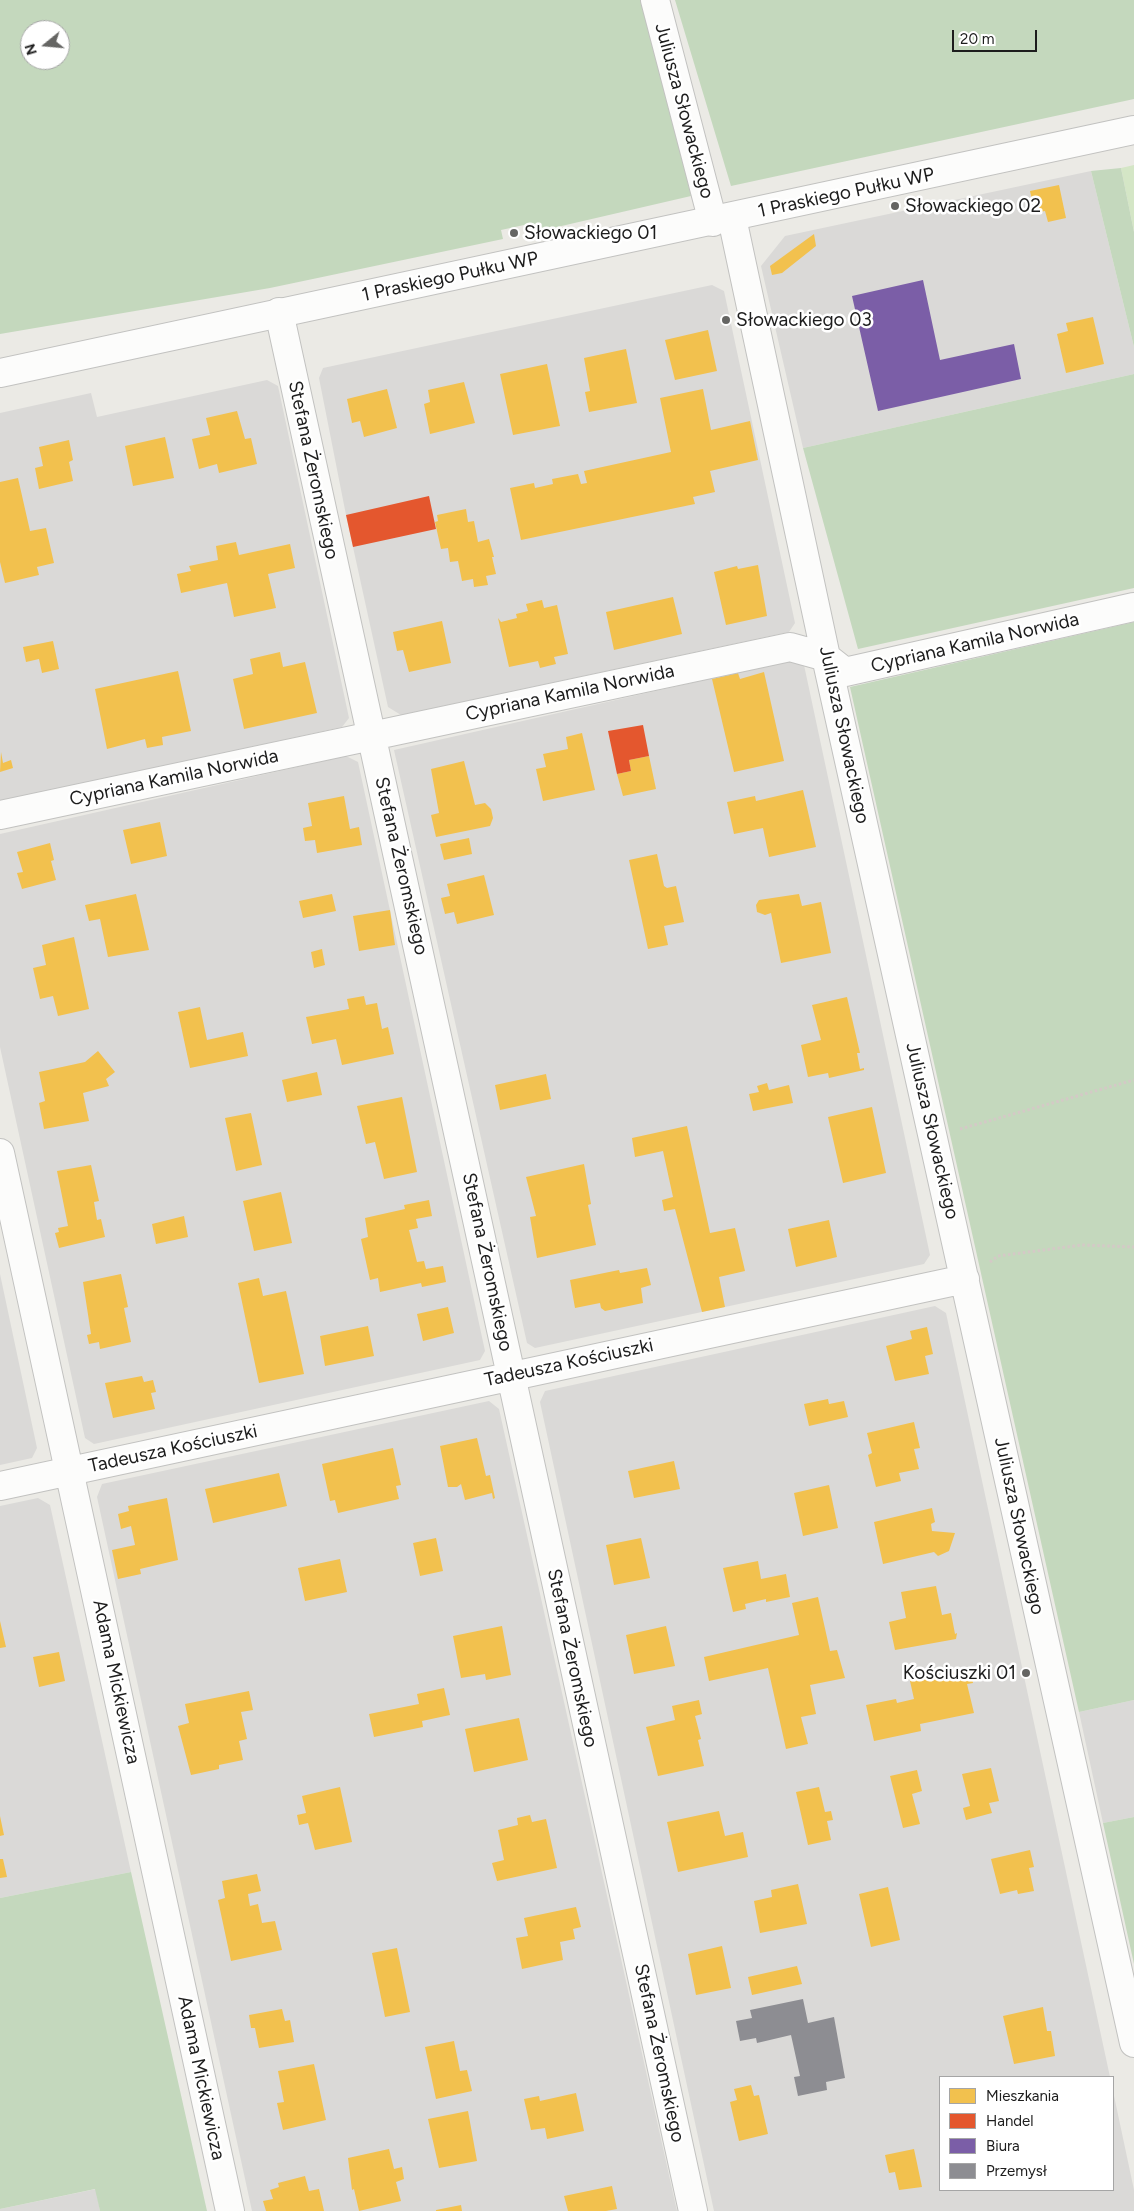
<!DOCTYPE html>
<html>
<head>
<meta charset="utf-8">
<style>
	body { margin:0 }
	#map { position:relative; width:1134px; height:2211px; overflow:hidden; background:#ebeae5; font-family:Figtree,sans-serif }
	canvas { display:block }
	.legend { position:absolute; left:939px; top:2076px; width:175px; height:115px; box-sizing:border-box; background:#fff; border:1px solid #a5a5a5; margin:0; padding:6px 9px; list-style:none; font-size:15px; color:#1d1d1d }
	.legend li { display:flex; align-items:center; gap:10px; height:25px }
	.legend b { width:25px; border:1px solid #a5a5a5 }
	.north { position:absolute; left:20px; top:20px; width:50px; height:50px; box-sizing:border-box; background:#fff; border:1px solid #a5a5a5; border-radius:50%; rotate:253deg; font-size:14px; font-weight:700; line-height:20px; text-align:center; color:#1d1d1d }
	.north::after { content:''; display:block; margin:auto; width:18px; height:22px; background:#656563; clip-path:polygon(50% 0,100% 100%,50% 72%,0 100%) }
	.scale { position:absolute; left:952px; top:30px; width:85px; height:22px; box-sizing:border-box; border:2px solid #1d1d1d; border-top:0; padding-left:6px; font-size:15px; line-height:18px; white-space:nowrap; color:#1d1d1d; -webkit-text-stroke:4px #fff; paint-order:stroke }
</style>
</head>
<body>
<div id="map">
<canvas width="1134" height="2211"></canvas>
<ul class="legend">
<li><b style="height:14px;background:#f2c14e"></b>Mieszkania</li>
<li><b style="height:14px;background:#e4572e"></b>Handel</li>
<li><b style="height:14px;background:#7b5ea7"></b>Biura</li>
<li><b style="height:14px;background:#8d8d92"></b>Przemysł</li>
</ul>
<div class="north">N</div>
<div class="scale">20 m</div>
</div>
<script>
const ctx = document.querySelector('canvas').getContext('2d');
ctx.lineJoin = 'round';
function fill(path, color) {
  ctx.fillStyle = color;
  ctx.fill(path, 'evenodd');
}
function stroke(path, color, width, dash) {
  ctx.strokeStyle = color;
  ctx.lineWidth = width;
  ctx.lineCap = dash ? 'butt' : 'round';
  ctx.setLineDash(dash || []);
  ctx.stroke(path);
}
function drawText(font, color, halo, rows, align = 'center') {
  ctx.font = font + ' Figtree,sans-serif';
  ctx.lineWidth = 5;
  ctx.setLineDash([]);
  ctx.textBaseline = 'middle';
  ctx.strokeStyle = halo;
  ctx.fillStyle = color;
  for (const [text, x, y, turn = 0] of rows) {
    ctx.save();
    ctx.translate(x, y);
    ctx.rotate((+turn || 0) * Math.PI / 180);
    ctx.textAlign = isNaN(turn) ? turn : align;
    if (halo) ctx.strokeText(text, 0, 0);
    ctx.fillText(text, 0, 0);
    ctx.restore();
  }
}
const residential = new Path2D(`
	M 1091,171 L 1134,347 L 1134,374 L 803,448 L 761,266 L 785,236 Z
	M 712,285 L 724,291 L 795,623 L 789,632 L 401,715 L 388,707 L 346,515 L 319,378 L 323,368 Z
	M 267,380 L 278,386 L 349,718 L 342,727 L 0,802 L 0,413 L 91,393 L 97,417 Z
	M 793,660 L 804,665 L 930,1255 L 924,1264 L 535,1348 L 527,1343 L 394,750 Z
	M 346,756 L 358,762 L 485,1351 L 480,1360 L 94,1444 L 85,1438 L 0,1047 L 0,834 Z
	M 0,1274 L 37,1448 L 32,1458 L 0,1465 Z
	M 935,1306 L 946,1313 L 1110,2077 L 940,2077 L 940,2190 L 1113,2190 L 1113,2091 L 1134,2190 L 1134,2211 L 714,2211 L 540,1402 L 545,1391 Z
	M 489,1401 L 499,1409 L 677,2211 L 252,2211 L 97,1497 L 102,1484 Z
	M 38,1498 L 50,1505 L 131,1872 L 0,1898 L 0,1506 Z
	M 1134,1700 L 1134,1817 L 1103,1823 L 1079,1712 Z
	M 96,2189 L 100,2211 L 0,2211 L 0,2209 Z`);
const grass = new Path2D(`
	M 1134,165 L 1134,232 L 1121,168 Z`);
const forest = new Path2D(`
	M 0,0 L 647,0 L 691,196 L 527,234 L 524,225 L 501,230 L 503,239 L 270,288 L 0,334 ZM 30,30 L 60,30 L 60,60 L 30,60 Z
	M 675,0 L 1134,0 L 1134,99 L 731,186 Z
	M 1121,168 L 1134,232 L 1134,347 L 1091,171 Z
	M 1134,374 L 1134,588 L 858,649 L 803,448 Z
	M 1134,622 L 1134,1700 L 1079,1712 L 850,687 Z
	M 1134,1817 L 1134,1964 L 1103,1823 Z
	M 131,1872 L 207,2211 L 100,2211 L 95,2189 L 0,2209 L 0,1898 Z`);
const homes = new Path2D(`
	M 1059,185 L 1066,218 L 1048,222 L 1045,211 L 1035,213 L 1030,191 Z
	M 814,234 L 816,246 L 782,273 L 772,275 L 770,266 Z
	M 1093,317 L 1104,364 L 1066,373 L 1057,334 L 1068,331 L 1066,323 Z
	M 708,330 L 717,371 L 675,380 L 665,340 Z
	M 626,349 L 637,403 L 589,412 L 585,392 L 590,391 L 584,358 Z
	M 547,364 L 560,426 L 513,435 L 500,374 Z
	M 464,382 L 475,423 L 430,434 L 424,404 L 430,402 L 428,390 Z
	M 387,389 L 397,428 L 364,437 L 360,421 L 352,423 L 347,399 Z
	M 703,389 L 711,430 L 750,421 L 758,460 L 710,471 L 715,492 L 693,497 L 695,504 L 521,540 L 510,488 L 534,483 L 535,488 L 553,484 L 552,479 L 578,474 L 581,484 L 587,483 L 584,471 L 671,452 L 660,398 Z
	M 237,411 L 245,439 L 251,438 L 257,464 L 219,473 L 217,464 L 199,469 L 192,439 L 210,435 L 206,418 Z
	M 165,437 L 174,478 L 133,486 L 125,446 Z
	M 69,440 L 73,460 L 69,462 L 73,481 L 39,489 L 35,468 L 43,466 L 39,447 Z
	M 18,478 L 30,531 L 46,528 L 54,563 L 37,567 L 39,575 L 5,583 L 0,562 L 0,482 Z
	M 466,509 L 468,522 L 474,521 L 478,542 L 489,539 L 494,557 L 492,557 L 496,574 L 486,576 L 488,585 L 474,587 L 473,579 L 462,581 L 458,561 L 450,562 L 448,548 L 441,549 L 435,522 L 438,521 L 437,515 Z
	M 236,542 L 239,555 L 290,544 L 295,568 L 268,574 L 276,608 L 234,617 L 227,583 L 181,593 L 177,574 L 191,571 L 189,566 L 218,560 L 216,546 Z
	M 758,565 L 767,616 L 726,625 L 714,572 L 737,566 L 738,569 Z
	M 673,597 L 682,634 L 614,650 L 606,612 Z
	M 542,600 L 544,608 L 557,605 L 568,654 L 554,657 L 556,664 L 540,668 L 538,661 L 509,667 L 498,618 L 501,622 L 517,618 L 516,614 L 528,611 L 526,604 Z
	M 442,621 L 451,663 L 409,672 L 403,650 L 397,651 L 393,632 Z
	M 53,641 L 59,669 L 42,673 L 39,659 L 26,662 L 23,647 Z
	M 280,652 L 283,667 L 305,662 L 317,713 L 244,729 L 233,679 L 253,674 L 250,659 Z
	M 178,671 L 191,731 L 162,737 L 163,745 L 147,748 L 145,739 L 107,749 L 95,689 Z
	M 764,672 L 784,761 L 734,772 L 712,679 L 738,673 L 740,679 Z
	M 582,733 L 595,790 L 543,801 L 536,769 L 546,767 L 543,754 L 568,749 L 566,737 Z
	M 1,752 L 3,763 L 11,760 L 13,768 L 0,772 Z
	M 649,756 L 656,789 L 623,796 L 617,774 L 631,771 L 629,760 Z
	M 464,761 L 475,805 L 485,803 L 491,809 L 493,818 L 490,826 L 436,837 L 431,815 L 439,813 L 431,769 Z
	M 803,790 L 816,847 L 769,857 L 763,828 L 734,834 L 727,802 L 755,796 L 756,801 Z
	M 344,796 L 350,829 L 359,827 L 362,845 L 317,853 L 315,840 L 305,841 L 303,828 L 312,826 L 308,803 Z
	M 160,822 L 167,856 L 131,864 L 123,830 Z
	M 469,838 L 472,854 L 444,860 L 440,844 Z
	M 50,843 L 54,860 L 51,861 L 56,880 L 22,889 L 17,873 L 23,872 L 17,852 Z
	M 657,854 L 664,886 L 667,888 L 676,886 L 684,922 L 664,926 L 668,945 L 648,949 L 629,860 Z
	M 484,875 L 494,915 L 457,924 L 454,912 L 445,914 L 441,898 L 450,896 L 447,884 Z
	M 136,894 L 149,950 L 108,957 L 100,919 L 89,921 L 85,905 Z
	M 332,894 L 336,911 L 303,918 L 299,901 Z
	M 799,894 L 802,906 L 821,902 L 831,953 L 781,963 L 771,913 L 765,915 L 757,912 L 756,905 L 759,900 Z
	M 390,910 L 395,945 L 359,951 L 353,916 Z
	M 74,937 L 89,1009 L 58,1016 L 53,996 L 40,999 L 33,968 L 46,965 L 42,945 Z
	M 322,949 L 325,965 L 314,968 L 311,952 Z
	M 364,996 L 366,1005 L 377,1003 L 382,1029 L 388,1027 L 394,1054 L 342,1065 L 336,1039 L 312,1044 L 306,1017 L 349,1009 L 347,999 Z
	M 847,997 L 860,1053 L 857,1053 L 860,1069 L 864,1068 L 864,1070 L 829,1078 L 828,1073 L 808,1077 L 801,1045 L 821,1040 L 812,1005 Z
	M 200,1007 L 207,1040 L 243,1032 L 248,1056 L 190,1068 L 178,1012 Z
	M 98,1051 L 115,1072 L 106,1079 L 109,1086 L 83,1093 L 89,1121 L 44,1129 L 39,1103 L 45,1101 L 39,1072 L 85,1062 Z
	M 317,1072 L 322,1095 L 287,1102 L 282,1080 Z
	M 546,1074 L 551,1099 L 500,1110 L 495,1085 Z
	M 767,1083 L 769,1090 L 789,1085 L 793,1103 L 753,1111 L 749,1094 L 759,1092 L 757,1086 Z
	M 402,1097 L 417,1172 L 384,1179 L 375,1142 L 366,1144 L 357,1106 Z
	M 872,1107 L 886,1173 L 843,1183 L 828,1117 Z
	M 251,1113 L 262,1165 L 236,1171 L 225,1118 Z
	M 687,1126 L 710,1233 L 735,1228 L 745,1271 L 719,1277 L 725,1307 L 702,1312 L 675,1209 L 664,1211 L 662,1200 L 673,1197 L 663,1151 L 635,1157 L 632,1138 Z
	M 584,1164 L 591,1204 L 588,1205 L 596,1245 L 537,1258 L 530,1217 L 536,1216 L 526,1177 Z
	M 91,1165 L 99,1201 L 94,1202 L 97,1220 L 101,1219 L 105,1237 L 59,1248 L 55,1233 L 59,1232 L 58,1228 L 68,1226 L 57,1171 Z
	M 281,1192 L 292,1243 L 254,1251 L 243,1201 Z
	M 429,1200 L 432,1216 L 416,1219 L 418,1228 L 409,1230 L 417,1262 L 424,1261 L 426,1269 L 443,1266 L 446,1282 L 422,1287 L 421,1283 L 380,1292 L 378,1278 L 370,1280 L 361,1239 L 368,1237 L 365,1218 L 405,1209 L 404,1205 Z
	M 184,1216 L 188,1237 L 156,1244 L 152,1224 Z
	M 829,1220 L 837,1257 L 796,1267 L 788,1229 Z
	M 647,1268 L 651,1285 L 641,1288 L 643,1303 L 605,1311 L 601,1308 L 600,1303 L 575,1308 L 570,1280 L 619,1270 L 620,1273 Z
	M 121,1274 L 128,1307 L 124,1308 L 131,1342 L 100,1349 L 99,1342 L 89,1344 L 87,1335 L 91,1334 L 83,1282 Z
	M 259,1278 L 263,1296 L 286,1291 L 304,1374 L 259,1383 L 238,1283 Z
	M 448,1307 L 454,1333 L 423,1341 L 417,1314 Z
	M 368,1326 L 374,1356 L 325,1366 L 320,1336 Z
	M 927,1327 L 933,1354 L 925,1356 L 929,1374 L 895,1381 L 886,1346 L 912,1339 L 910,1331 Z
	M 142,1376 L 144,1382 L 153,1380 L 156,1392 L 151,1393 L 155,1409 L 113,1418 L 105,1383 Z
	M 828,1399 L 829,1404 L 844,1401 L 848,1417 L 809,1426 L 804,1404 Z
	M 914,1422 L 920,1448 L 914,1449 L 919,1469 L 899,1473 L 901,1481 L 876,1487 L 868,1455 L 872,1453 L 867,1433 Z
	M 477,1438 L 486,1476 L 490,1475 L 495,1498 L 493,1499 L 492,1493 L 465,1500 L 461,1484 L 457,1487 L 448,1487 L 440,1446 Z
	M 393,1448 L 401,1485 L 396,1486 L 399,1499 L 338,1513 L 335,1500 L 330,1501 L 322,1464 Z
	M 674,1461 L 680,1489 L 634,1498 L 628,1471 Z
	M 279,1473 L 287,1506 L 213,1523 L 205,1489 Z
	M 829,1485 L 838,1528 L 803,1536 L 794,1493 Z
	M 167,1498 L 178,1560 L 140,1569 L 141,1574 L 118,1579 L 112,1550 L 135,1545 L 131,1526 L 121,1529 L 118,1514 L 129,1511 L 128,1506 Z
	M 932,1508 L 935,1522 L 931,1524 L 932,1531 L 955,1533 L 949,1551 L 938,1556 L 934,1552 L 883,1564 L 874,1522 Z
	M 436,1538 L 443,1571 L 420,1576 L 413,1543 Z
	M 641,1538 L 650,1578 L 614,1585 L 606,1545 Z
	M 340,1559 L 347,1592 L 305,1601 L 298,1568 Z
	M 758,1561 L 761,1579 L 786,1574 L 790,1597 L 766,1602 L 766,1599 L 745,1604 L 746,1609 L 733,1612 L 723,1568 Z
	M 936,1586 L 942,1615 L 951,1613 L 955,1634 L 957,1633 L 956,1639 L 895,1650 L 889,1622 L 906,1618 L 901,1592 Z
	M 818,1597 L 830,1651 L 837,1650 L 845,1678 L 810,1685 L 816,1714 L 801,1717 L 808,1744 L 786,1749 L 768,1668 L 709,1681 L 704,1657 L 799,1635 L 792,1603 Z
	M 0,1621 L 6,1647 L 0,1648 Z
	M 502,1626 L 511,1675 L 486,1680 L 485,1674 L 461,1678 L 453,1636 Z
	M 666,1626 L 675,1666 L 634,1674 L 626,1635 Z
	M 59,1652 L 65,1681 L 39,1687 L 33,1657 Z
	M 970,1669 L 973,1683 L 967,1684 L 974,1713 L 920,1724 L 921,1731 L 874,1741 L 866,1705 L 896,1699 L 897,1703 L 914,1699 L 910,1681 Z
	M 444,1688 L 450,1715 L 422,1721 L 423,1727 L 374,1737 L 369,1714 L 419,1704 L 417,1694 Z
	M 249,1691 L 253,1710 L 241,1712 L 247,1739 L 239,1741 L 243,1760 L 219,1765 L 219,1769 L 191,1775 L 178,1726 L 189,1723 L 185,1704 Z
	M 699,1700 L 702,1714 L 695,1716 L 701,1739 L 698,1740 L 704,1766 L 658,1776 L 646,1727 L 675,1720 L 672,1706 Z
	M 519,1718 L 528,1760 L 474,1772 L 465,1729 Z
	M 991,1768 L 999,1801 L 989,1803 L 992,1813 L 966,1820 L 963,1808 L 970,1806 L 962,1774 Z
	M 917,1770 L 922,1791 L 912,1794 L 920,1824 L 903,1828 L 890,1776 Z
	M 340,1787 L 352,1842 L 315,1850 L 308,1823 L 299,1825 L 297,1815 L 306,1813 L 302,1796 Z
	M 819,1787 L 825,1812 L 831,1811 L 833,1820 L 827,1821 L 831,1840 L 808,1845 L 796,1792 Z
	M 719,1811 L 725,1836 L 743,1832 L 748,1857 L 678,1872 L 667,1822 Z
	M 530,1815 L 532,1822 L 546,1819 L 557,1868 L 497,1881 L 492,1863 L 504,1860 L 498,1830 L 518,1825 L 517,1818 Z
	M 0,1816 L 4,1835 L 0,1836 Z
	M 1030,1850 L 1034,1867 L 1029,1868 L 1034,1891 L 1018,1894 L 1017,1890 L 1000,1894 L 991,1859 Z
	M 0,1859 L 3,1859 L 7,1877 L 0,1878 Z
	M 257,1874 L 261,1891 L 248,1894 L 250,1906 L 258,1904 L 262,1923 L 275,1921 L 282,1950 L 231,1961 L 218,1900 L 225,1898 L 222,1881 Z
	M 798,1884 L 807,1924 L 760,1933 L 754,1901 L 772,1897 L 771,1890 Z
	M 888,1887 L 900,1940 L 871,1947 L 859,1894 Z
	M 576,1907 L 581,1927 L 573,1929 L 575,1939 L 560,1942 L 563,1960 L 522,1969 L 516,1938 L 528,1936 L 524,1918 Z
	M 722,1946 L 731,1988 L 696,1995 L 688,1954 Z
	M 397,1948 L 410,2012 L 385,2017 L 372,1953 Z
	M 797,1966 L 802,1984 L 752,1995 L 748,1977 Z
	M 1043,2007 L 1047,2031 L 1051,2031 L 1055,2056 L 1014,2064 L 1003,2016 Z
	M 282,2009 L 285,2021 L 290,2020 L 294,2042 L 259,2048 L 255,2028 L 251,2028 L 249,2015 Z
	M 454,2041 L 460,2071 L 467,2070 L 472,2091 L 436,2099 L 425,2047 Z
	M 314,2064 L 326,2120 L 283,2130 L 277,2103 L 284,2102 L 278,2071 Z
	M 751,2085 L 754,2096 L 759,2095 L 768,2134 L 739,2141 L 730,2102 L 737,2100 L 734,2089 Z
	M 576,2093 L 584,2131 L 547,2139 L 545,2128 L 531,2130 L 524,2099 L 539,2096 L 540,2101 Z
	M 468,2111 L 477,2161 L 439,2168 L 428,2119 Z
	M 389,2149 L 394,2169 L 402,2167 L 404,2179 L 396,2182 L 401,2201 L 359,2211 L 354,2189 L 352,2190 L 348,2158 Z
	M 914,2149 L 922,2187 L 899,2190 L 895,2172 L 889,2173 L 885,2155 Z
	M 305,2176 L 309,2191 L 319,2189 L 324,2211 L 266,2211 L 263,2201 L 273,2199 L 270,2190 L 279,2187 L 278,2183 Z
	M 612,2186 L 617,2209 L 606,2211 L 568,2211 L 564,2196 Z
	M 461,2205 L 462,2211 L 436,2211 L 436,2210 Z`);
const shops = new Path2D(`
	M 429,496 L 436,529 L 353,547 L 346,515 Z
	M 643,725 L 649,756 L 629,760 L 631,771 L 617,774 L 608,731 Z`);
const offices = new Path2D(`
	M 923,280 L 940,360 L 1014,344 L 1021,379 L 878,411 L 852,296 Z`);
const industry = new Path2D(`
	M 803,1999 L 808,2023 L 834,2017 L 845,2078 L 826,2082 L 827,2090 L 798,2096 L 794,2077 L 800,2076 L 791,2035 L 757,2043 L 756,2038 L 740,2041 L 736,2021 L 752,2018 L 750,2010 Z`);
const path = new Path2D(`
	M 960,1129 L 1134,1080
	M 990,1262 L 998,1256 L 1082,1245 L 1134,1247`);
const minor = new Path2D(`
	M 655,0 L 713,222
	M 732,218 L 826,657 L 1134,2043
	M 279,312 C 418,945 555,1578 693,2211
	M 0,815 L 790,647 L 826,657 L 845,672 L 1134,607
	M 0,1153 L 230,2211
	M 0,1486 L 965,1279`);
const tertiary = new Path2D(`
	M 0,373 L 1134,130`);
const markers = [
	[895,206,5,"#656563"],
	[514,233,5,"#656563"],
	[726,320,5,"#656563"],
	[1026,1673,5,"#656563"]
];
const streetNames = [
	["Juliusza Słowackiego",684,111,75],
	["1 Praskiego Pułku WP",846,193,-12],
	["1 Praskiego Pułku WP",450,277,-12],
	["Stefana Żeromskiego",313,470,78],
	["Cypriana Kamila Norwida",975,643,-13],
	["Cypriana Kamila Norwida",570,693,-12],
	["Juliusza Słowackiego",844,735,78],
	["Cypriana Kamila Norwida",174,778,-12],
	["Stefana Żeromskiego",401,866,77],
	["Juliusza Słowackiego",932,1131,77],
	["Stefana Żeromskiego",487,1262,78],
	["Tadeusza Kościuszki",569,1363,-12],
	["Tadeusza Kościuszki",173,1449,-12],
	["Juliusza Słowackiego",1019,1526,78],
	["Stefana Żeromskiego",572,1658,78],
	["Adama Mickiewicza",116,1682,78],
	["Stefana Żeromskiego",659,2053,78],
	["Adama Mickiewicza",201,2078,78]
];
const poiNames = [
	["Słowackiego 02",905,206],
	["Słowackiego 01",524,233],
	["Słowackiego 03",736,320],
	["Kościuszki 01",1016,1673,"right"]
];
fill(residential, '#dad9d7');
fill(grass, '#d4e6c6');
fill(forest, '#c4d8bd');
fill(homes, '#f2c14e');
fill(shops, '#e4572e');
fill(offices, '#7b5ea7');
fill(industry, '#8d8d92');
stroke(minor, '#c2c2c0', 30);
stroke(tertiary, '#c2c2c0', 30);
stroke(path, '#d4c9c6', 3, [2.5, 2.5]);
stroke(minor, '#fcfcfb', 28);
stroke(tertiary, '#fcfcfb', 28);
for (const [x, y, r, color] of markers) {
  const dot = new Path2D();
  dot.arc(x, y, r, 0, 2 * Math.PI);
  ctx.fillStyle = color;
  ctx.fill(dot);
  stroke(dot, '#fff', 2);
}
drawText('19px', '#1d1d1d', '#fff', streetNames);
drawText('19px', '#1d1d1d', '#fff', poiNames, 'left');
</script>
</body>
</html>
